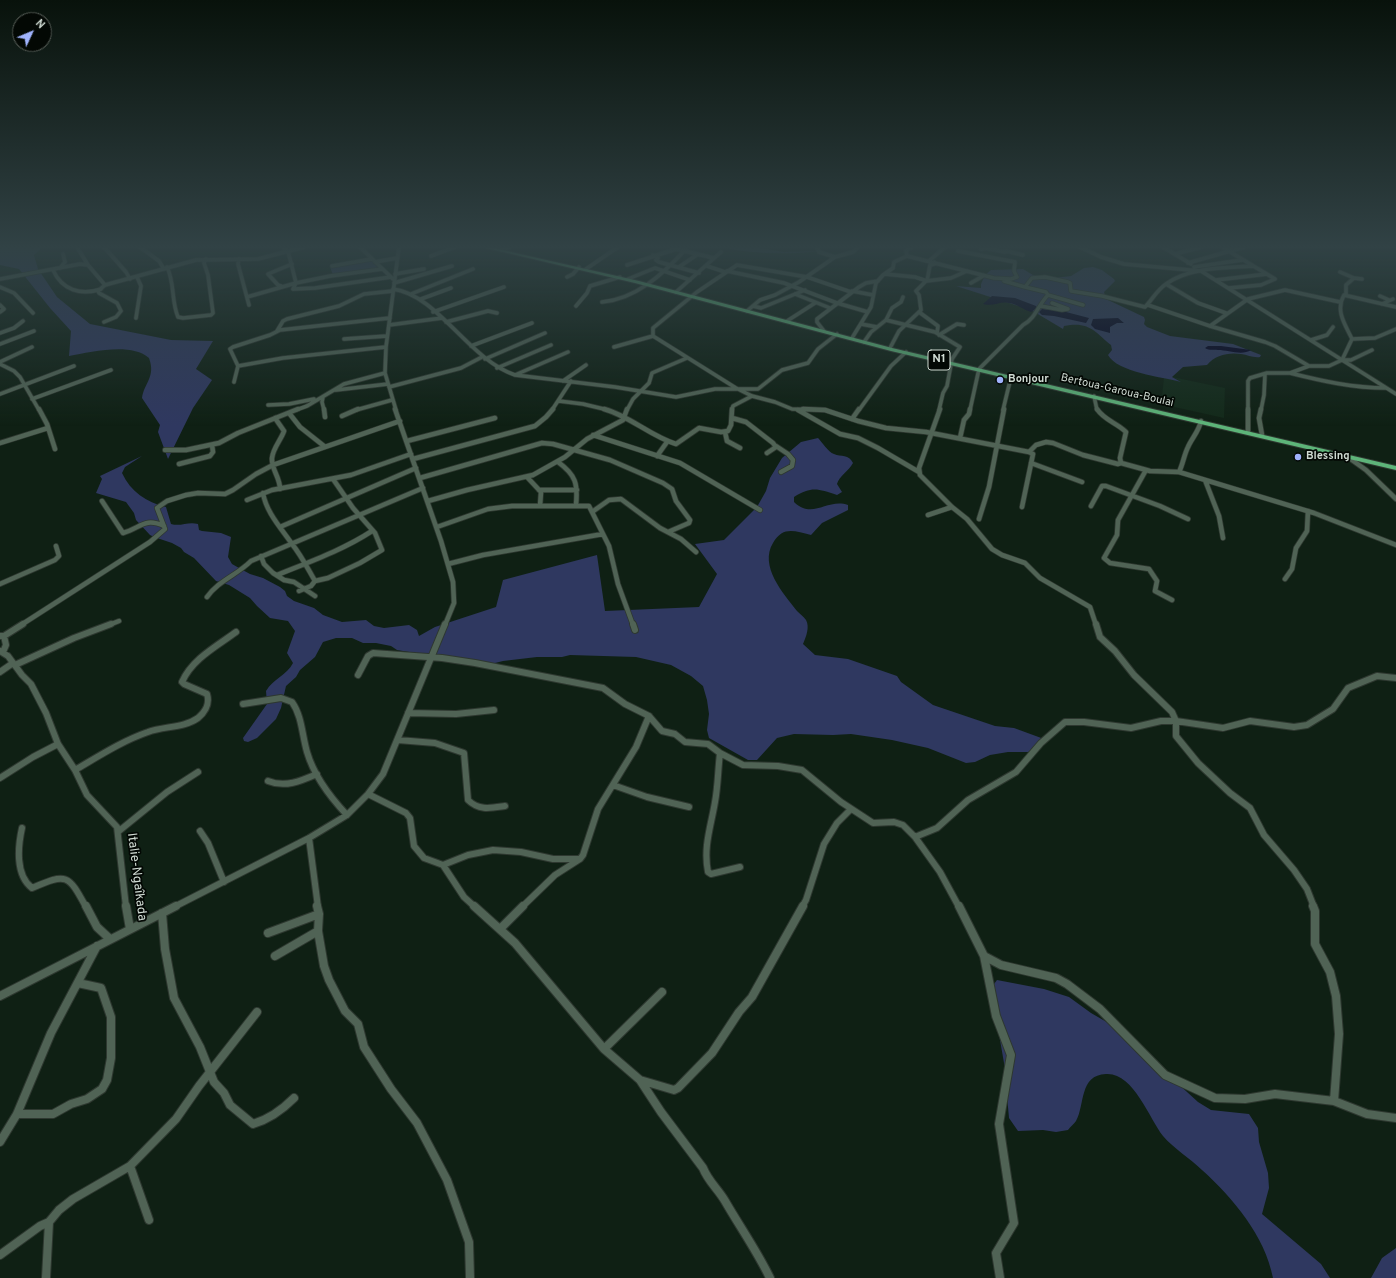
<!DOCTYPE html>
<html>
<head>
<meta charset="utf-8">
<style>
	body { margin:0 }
	#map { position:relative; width:1396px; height:1278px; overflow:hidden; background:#0f2014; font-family:Overpass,sans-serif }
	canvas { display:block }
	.north { position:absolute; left:12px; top:12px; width:40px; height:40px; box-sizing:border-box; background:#030804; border:1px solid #555c56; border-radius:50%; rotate:46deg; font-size:11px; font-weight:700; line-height:16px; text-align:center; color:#cfdad2 }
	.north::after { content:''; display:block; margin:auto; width:14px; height:18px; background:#a0b3fd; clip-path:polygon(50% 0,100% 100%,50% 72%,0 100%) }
</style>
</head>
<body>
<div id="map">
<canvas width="1396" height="1278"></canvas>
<div class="north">N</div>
</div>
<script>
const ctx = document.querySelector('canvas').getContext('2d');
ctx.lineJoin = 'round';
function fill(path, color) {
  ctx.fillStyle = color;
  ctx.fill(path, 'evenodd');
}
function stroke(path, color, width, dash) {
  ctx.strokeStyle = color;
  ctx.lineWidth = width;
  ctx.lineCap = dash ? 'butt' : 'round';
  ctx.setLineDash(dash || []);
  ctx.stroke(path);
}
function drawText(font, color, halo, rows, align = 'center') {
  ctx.font = font + ' Overpass,sans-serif';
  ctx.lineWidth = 3.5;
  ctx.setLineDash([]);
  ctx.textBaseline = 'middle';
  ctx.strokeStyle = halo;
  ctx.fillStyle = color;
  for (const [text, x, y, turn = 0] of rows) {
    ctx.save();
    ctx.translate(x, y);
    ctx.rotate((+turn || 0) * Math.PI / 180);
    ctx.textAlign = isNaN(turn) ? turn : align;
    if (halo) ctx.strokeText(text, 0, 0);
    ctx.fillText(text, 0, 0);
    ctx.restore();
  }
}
const built = new Path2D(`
	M 1172,377 L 1225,388 L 1224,418 L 1161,404 L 1164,378 L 1180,381 Z`);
const green = new Path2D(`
	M 0,247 L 43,247 L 34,255 L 38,269 L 57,297 L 90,324 L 171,340 L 213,341 L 196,369 L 212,380 L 193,408 L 168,459 L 158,432 L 160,425 L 142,398 C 144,383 156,377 149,358 C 131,342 91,352 69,356 L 71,331 L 50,308 L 19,269 L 0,265 Z
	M 720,247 L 754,247 L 784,252 L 819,251 C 786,255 752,254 720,247 Z
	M 371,259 L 379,269 L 333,275 L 330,267 Z
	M 1093,267 L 1102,270 L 1114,279 L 1115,281 L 1104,292 L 1106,299 L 1144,317 L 1145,320 L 1144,324 L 1147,327 L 1170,336 L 1233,344 L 1261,355 L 1260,357 C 1253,358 1248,355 1241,354 C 1229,352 1215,355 1207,365 L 1183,367 L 1172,377 L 1181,382 C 1162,377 1117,372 1108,355 L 1112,350 L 1111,345 C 1094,331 1089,321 1064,326 L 1063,329 L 1031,310 L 956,286 L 981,288 L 981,284 L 985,275 L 991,270 L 1023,269 L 1033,275 L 1054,278 L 1071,276 L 1084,268 Z
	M 818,438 C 822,442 828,452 834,454 C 841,457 849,454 853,463 C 849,471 839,476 837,484 L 842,492 L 837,495 C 818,489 812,486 794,497 L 794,502 C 813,520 827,498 848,505 L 848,510 L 822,523 L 811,535 C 794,531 783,526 773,543 C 759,566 783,593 797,611 C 800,614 804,617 806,620 C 810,627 806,637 803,644 L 815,655 L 848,659 L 897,676 L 901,682 L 933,705 L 995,726 L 1014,728 L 1044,739 L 1037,750 L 1028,752 L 1008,752 L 990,755 L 975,762 L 966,763 L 928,748 L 892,740 L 851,734 L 833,735 L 794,734 L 777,738 L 757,760 L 748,760 L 709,738 L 707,730 L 709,714 L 707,700 L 703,686 L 691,676 L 671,665 L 636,657 L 570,655 L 562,657 L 537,657 L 503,661 L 487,665 L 397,650 L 391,646 L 376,643 L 363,643 L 352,638 L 336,638 L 323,642 L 315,657 L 300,670 L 296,677 L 286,686 L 281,708 L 276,719 L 257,738 L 248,742 L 244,741 L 243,738 L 267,704 L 266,691 C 273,679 287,675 293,663 L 287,653 L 295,631 L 288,621 L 270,618 L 257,606 L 250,598 L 229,585 L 216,581 L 194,558 L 184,552 L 181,548 L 172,543 L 154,537 L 150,535 L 136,520 L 134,513 L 126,502 L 96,493 L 102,479 L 100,476 L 142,456 L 125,467 L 122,473 C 131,492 146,502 166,507 L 171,524 C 181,527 188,521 198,524 L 199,530 L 202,531 L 221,533 L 231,537 L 228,557 L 232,564 L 239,568 L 250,574 L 263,578 L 280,587 L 285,591 L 287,596 L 294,601 L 314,608 L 323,615 L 342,622 L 366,620 L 374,626 L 384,628 L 409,625 L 417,630 L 419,636 L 435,627 L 496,607 L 503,580 L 597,555 L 605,611 L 699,607 L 717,574 L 695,544 L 724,540 L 757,507 L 766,491 L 770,478 L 782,458 L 801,442 Z
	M 997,980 L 1044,989 L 1069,997 L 1091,1013 L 1117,1028 L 1198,1102 L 1211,1110 L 1249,1114 L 1258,1128 L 1259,1142 L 1268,1173 L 1269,1188 L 1262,1214 L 1321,1264 L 1330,1278 L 1273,1278 C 1265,1236 1233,1198 1202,1170 C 1190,1158 1174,1149 1163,1136 C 1149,1118 1133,1072 1106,1074 C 1079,1075 1085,1105 1076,1121 C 1074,1124 1070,1127 1068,1130 L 1056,1132 L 1043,1130 L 1018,1131 L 1009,1118 L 1004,1063 L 991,988 Z
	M 1396,1248 L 1396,1278 L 1371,1278 L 1382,1258 Z`);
const water = new Path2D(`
	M 992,296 L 1015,298 L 1036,306 L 1037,308 L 1031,312 C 1024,310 1017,304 1009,303 C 999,301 994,307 983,304 Z
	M 1042,309 L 1066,312 L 1089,318 L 1086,323 L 1054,316 L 1042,315 L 1039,312 Z
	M 1118,318 L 1124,323 L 1117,323 L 1110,327 L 1110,333 L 1095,329 L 1091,325 L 1093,319 Z
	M 1208,346 L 1221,346 L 1251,350 C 1242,356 1228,350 1218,350 C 1213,349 1210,351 1205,348 Z`);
const minorFar3 = new Path2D(`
	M 77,247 L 88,265
	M 104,247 L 126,272 L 130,279
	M 140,247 L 159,261 L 164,269
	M 282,247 L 288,251 L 296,283 L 330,276 L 382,269
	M 360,247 L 393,279
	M 817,247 L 819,252 L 835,257
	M 1080,247 L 1101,257 L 1124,264 L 1201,271 L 1396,394
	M 1163,247 L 1191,264
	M 1222,247 L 1275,279 L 1261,285 L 1229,288
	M 981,249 L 986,248 L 1005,252
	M 501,250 L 510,247
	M 1006,251 L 1023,255
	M 1175,254 L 1201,247
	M 653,255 L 658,258 L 656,260 L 659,262 L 699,273
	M 431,256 L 455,247
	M 907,256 L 994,278 L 1011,279 L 1017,277 L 1014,271 L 1015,262 L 958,251
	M 239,259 L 238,264 L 249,305
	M 929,261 L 945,247
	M 375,262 L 397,258
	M 1188,263 L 1244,247
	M 627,265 L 676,249 L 714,258
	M 332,266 L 372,259
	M 707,266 L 725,272
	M 167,267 C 175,283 171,301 178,317 L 183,318 L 211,315 L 213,313 L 208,275 L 204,263 L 206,259
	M 679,267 L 698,254
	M 1194,267 L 1242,260
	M 60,268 L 65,262 L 63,254
	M 586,269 L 618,247
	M 53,270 C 62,290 81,296 101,289
	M 727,271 L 784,283 L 837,303 L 868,312
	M 1340,272 L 1354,278
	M 395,274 L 424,269
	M 885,274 L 915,277 L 927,281 L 930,265 L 934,264 L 934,262
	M 567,277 L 573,274 L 579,267
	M 0,279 L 80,264 L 88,265 L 105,285 L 196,260 L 258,259 L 304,247
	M 628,279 L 655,268 L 690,280
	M 1216,280 L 1267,274
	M 1004,281 L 1025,287
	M 296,283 L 293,289 L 315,288 L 391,277
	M 394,283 L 452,266
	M 971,283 L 983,276
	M 1166,284 L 1198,303 L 1226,313
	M 281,286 L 278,285 L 268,274 L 292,264
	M 0,287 L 14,293 L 33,313
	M 393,289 C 438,295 468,359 515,375 L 615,387 L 676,397 L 715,389 L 758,389 L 782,370 L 808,363 L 818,349 L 837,334
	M 852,291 L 873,295
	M 676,292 L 721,252
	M 411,294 L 473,269
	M 795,294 L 830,308
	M 1048,295 L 1083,305
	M 1346,295 L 1346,285 L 1354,278 L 1362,279
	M 1380,296 L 1389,300
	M 247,297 L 296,283
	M 421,299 L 451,288
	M 602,302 C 636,299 663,274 685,250
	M 1382,304 L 1393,299
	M 0,305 L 4,309 L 0,312
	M 1148,305 L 1210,326 L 1265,342 L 1275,346 L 1309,366
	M 576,306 L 587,293 L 590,286 L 620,277
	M 753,306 L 761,308 L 805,290
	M 1041,306 L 1062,310 L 1068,309 L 1052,303
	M 747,311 L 760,300 L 775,295 L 799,282 L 835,257 L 853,252 L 858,247
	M 433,312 L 504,287
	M 919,312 L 938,326 L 937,333
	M 136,318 L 141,286 L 137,277
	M 886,320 L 935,332 L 960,347 L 952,359 L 947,386 L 943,393 L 939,410
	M 787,321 L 815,303
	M 104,322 L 116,317 L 121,311 L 117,303 L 99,293 L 98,291 L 105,285
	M 446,322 L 488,311 L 497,313
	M 861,324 L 877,327
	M 389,325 L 442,318
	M 1210,326 L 1248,299 L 1285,290 L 1340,302
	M 277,331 L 283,321 L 287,319 L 339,306 L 364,294 L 393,291
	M 824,331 L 817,322 L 817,319 L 859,287 L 866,283 L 878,281
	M 0,333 L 14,328 L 23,321
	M 939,335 L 957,324 L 964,325
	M 653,336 L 653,328 L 697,292 L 737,265 L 807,277 L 851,292
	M 852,338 L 871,307 L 876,283 L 883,275 L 893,268 L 894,262 L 907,256 L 906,250 L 912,247
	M 344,339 L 387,336
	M 1352,339 L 1375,338 L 1396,329
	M 1311,340 L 1327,335 L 1333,327
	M 864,342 L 871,332 L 886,320 L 892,308 L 901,302 L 903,297
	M 0,344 L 34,331
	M 471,346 L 532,323
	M 614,347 L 653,336 L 736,388 L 752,396 L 775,402 L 792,409 L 826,410
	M 890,348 L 899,331 L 921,310 L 919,295 L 916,291 L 926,281 L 951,278 L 967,271
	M 485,359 L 545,333
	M 1342,360 L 1352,339 C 1345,324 1335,311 1344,295 L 1396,307
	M 0,362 L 32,347
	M 0,364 L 14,371 L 20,377 L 39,410
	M 238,366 L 283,358 L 386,347
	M 497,368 L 551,345
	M 1290,373 C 1322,381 1353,388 1386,388
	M 515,375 L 568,352
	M 563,381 L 586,365
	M 234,382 L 238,366 L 230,349 L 233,347 L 270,335 L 280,330 L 390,318
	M 389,387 L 461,368 L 482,357
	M 336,390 L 388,384
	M 0,394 L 74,366
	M 1094,396 L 1097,410
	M 323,397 L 322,402 L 324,410
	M 32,399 L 111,370
	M 559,401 L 583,404 L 608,410
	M 268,405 L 289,404 L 314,399
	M 296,410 L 307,406 L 344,384 L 385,373
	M 356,410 L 392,400
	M 396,410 L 385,373 L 386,347 L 399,247
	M 552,410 L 571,381
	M 627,410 L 633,399 L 649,383 L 652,373 L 687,358
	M 732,410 L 733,406 L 752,396
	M 859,410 L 891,366 L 906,352
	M 970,410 L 979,369 L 1023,325 C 1036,318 1038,305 1048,295 L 1046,292 L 1025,287 L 1032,278 L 1045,277 L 1068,282 L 1070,283 L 1071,291 L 1102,296 L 1145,307 C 1152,300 1157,290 1166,284 C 1189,267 1225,268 1253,266
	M 1003,410 L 1011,377
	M 1248,410 L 1248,381 L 1250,378 L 1267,373 L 1290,373 L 1309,366 L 1329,366 L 1342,360 L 1351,360 L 1372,350
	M 1261,410 L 1264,395 L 1265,374`);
const minorFar2 = new Path2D(`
	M 39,409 L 47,424 L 55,449
	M 324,409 L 325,417
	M 395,409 L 441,541 L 453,582 L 454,603 L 445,625
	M 604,409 C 630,416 650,436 676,444 L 699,428 L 721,432 L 728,431 L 731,425 L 732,409
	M 803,409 L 825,410 L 858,421 L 886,428 L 926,432 L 1029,452 L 1033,454 L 1022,507
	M 940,409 L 919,468 L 920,475 L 952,507 L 967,519 L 992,549 L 1002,555 L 1025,563 L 1040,578 L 1090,607 L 1096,625
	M 1097,409 C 1104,420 1117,423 1126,432 L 1120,458 L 1121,463 L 1150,471 L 1179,472 L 1314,513 L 1396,545
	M 1248,409 L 1248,432
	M 1261,409 L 1259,418 L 1262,435
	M 798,410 L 840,434 L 858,438 L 878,448 L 919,472
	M 289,413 L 300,427 L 324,446
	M 342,416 L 358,409
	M 275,418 L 284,431 C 281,440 273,448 272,458 C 271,469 280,477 280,489
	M 732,418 L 746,422 L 773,443 L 776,447 L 767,453
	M 852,419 L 859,409
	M 725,432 L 727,441 L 740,448
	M 593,435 L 680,463 L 760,510
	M 960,438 L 964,420 L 969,414 L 970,409
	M 407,441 L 495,418
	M 0,443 L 48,428
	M 776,446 L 788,454 L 793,460 L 792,466 L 781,472
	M 165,450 L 186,450 L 219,443 L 238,433 L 298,409
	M 1029,452 L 1036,445 L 1046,442 L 1053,443 L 1083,455 L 1118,464 L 1121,463
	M 1345,455 L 1366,470 L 1396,499
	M 657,456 L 667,442
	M 413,459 L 535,426 L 546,417 L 553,409
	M 558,462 C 576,475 578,484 576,505
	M 1031,463 L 1082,482
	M 179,464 L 210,456 L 213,452 L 212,445
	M 1146,470 L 1118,520 L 1117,535 L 1104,558 L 1110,563 L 1149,569 L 1157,581 L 1155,591 L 1172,600
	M 1179,472 C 1183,464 1184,455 1188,447 C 1192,438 1199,431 1201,421
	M 527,477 L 541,492 L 540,506
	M 420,478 L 542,443 L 553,444 L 610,460 L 663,483 L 672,489 L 676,501 L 690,520 L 689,523 L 668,532
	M 1205,480 L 1219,516 L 1223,538
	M 539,490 L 577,490
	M 263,493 C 266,512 281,528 292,544 C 301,555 308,569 315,581
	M 247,500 L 272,490 L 351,475 L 411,454
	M 102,501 L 123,533 C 141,528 144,517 164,526
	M 428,501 L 467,490 L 533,475 L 565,457 L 587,439 L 623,420 L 627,409
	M 1091,506 L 1102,486 L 1106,486 L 1160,506 L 1188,519
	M 592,512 L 609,500 L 621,499 L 660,528 L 681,539 L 696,552
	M 928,515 L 952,507
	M 979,519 L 989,487 L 1004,409
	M 280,527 L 416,468
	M 437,527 L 488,509 L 512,506 L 589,506 L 609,546 L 618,584 L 633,625
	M 261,556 L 264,564 L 273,573 L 284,580 L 294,582 L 315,596
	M 448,564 L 483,555 L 603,534
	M 277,575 C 309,562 343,550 372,531
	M 1285,579 L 1292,569 L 1296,548 L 1307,531 L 1308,511
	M 0,584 L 55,560 L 59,556 L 56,546
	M 299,591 L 311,586 L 315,581 L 328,578 L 360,563 L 382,550 L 375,533 L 353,508 L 333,479
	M 207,597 C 218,581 237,575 251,561 L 423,488
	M 21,625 L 150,542 L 165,529 L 157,508 L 167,501 L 186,495 L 198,493 L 225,494 L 233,490 L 256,474 L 273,465 L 400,421
	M 109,625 L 119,621`);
const minorFar1 = new Path2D(`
	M 633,624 L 635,630
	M 1096,624 L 1100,637 L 1115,651 L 1134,675 L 1172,712 L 1176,721 L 1176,736 L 1198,763 L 1230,793 L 1250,808 L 1264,835 L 1294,870 L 1307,889 L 1314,907
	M 0,636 L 4,636 L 23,624
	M 0,651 L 8,656 L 22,675 L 31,684 L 46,713 L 58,744 L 75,770 L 87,795 L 117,827 L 126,907
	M 3,652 L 6,645 L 4,636
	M 15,665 L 74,638 L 111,624
	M 0,672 L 13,663
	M 358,675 L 368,656 L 373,653 L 442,658 L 475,663 L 603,688 L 625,704 L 649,716 L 662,731 L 675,734 L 685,742 L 708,744 L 720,753 L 743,765 L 778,766 L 802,770 L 841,802 L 873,823 L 894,822 L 903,825 L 915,837 L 940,872 L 959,907
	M 243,704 L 281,698 L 292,702 C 302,716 302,735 307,752 C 314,776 330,797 347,815
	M 408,713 L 456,714 L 494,710
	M 398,740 L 435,743 L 464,753 L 468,800 C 479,811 491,808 505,806
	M 720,753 C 718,769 718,786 715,802 C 711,826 703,847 708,872 L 711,874 L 740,867
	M 75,770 C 99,756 122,741 148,732 C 164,726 184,728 198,718 C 206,711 210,704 207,694 L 184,684 L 182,682 C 192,659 217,646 236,632
	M 0,778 L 33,757 L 58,744
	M 268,781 C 285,788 301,781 317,774
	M 613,785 L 647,797 L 689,807
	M 368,794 L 406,813 L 410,818 L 414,846 L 424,858 L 443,865 L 464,897 L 475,907
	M 22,828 C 18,846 15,875 32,888 C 67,873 68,874 86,907
	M 119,831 L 167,792 L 198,772
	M 200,831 L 208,843 L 224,882
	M 915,837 L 937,828 L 968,800 L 1016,772 L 1041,743 L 1065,722 L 1084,722 L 1131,728 L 1161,721 L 1176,721 L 1223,728 L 1250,721 L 1294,727 L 1307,725 L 1333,709 L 1348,688 L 1377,676 L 1396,678
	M 309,838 L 318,907
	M 443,865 L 468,855 L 493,850 L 521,852 L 553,859 L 579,859
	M 174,907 L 309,838 L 347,815 L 368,794 L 383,774 L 445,624
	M 522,907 L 555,875 L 580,859 L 583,855 L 598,809 L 636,747 L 649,716
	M 802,907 L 806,900 L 824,844 L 837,823 L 851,809`);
const minor = new Path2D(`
	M 86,906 L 97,927 L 110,939
	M 126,906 L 130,929
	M 317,906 L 319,914 L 318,931 L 324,966 L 329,980 L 345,1011 L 358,1024 L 364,1047 L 391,1089 L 417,1123 L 447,1180 L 469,1242 L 470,1278
	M 474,906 L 515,943 L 604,1049 L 640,1080 L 674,1090 L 678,1088 L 712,1053 L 739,1012 L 752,997 L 803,906
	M 959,906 L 984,956 L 1001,965 L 1056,978 L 1067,984 L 1100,1009 L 1165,1075 L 1215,1098 L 1245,1099 L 1275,1094 L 1334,1101 L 1367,1114 L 1396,1118
	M 1313,906 L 1315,911 L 1315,944 L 1330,972 L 1336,996 L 1339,1034 L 1334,1101
	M 162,913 L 165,949 L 174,998 L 200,1047 L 214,1082 L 224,1093 L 230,1105 L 253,1124 C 270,1119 282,1110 294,1098
	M 500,929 L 523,906
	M 268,933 L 319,914
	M 275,956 L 318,931
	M 984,956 L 996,1016 L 1011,1055 L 999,1124 L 1014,1223 L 996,1253 L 1000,1278
	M 0,996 L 176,906
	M 604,1049 L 662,992
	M 640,1080 L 661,1112 L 703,1168 C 708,1181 718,1189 725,1201 C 740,1227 757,1251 770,1278
	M 17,1114 L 53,1114 L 71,1104 L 87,1099 L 102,1089 L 107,1080 L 111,1058 L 111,1017 L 101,988 L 78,983
	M 0,1142 L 17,1114 L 51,1033 L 97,946
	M 130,1166 L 149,1220
	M 0,1255 L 40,1226 L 49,1222 L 59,1210 L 73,1199 L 130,1166 L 176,1119 L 199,1086 L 257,1012
	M 46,1278 L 49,1222`);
const highway = new Path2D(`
	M 482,247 L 489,247 L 639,281 L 892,348 L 1396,466 L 1396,470 L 891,351 L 635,283 Z`);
const markers = [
	[1000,380,4,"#a0b3fd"],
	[1298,457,4,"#a0b3fd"]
];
const farPoinames = [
	["Bonjour",1008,380],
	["Blessing",1306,457]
];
const farStreetnames = [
	["Bertoua-Garoua-Boulai",1117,391,13]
];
const shields = [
	[939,360,22]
];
const shieldNames = [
	["N1",939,360]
];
const streetNames = [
	["Italie-Ngaîkada",136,877,83]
];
fill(built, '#122919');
fill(green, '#2f3860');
fill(water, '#020022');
stroke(minorFar3, '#2e3830', 5);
stroke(minorFar2, '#2e3830', 6);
stroke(minorFar1, '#2e3830', 8);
stroke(minor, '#2e3830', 10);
stroke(highway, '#2e3830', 2);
stroke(minorFar3, '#506355', 3.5);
stroke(minorFar2, '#506355', 4.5);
stroke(minorFar1, '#506355', 6);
stroke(minor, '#506355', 8);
fill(highway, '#5db479');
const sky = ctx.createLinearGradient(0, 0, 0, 426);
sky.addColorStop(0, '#08120b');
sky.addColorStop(0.58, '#314245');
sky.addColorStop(1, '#31424500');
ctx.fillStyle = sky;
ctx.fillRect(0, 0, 1396, 426);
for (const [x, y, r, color] of markers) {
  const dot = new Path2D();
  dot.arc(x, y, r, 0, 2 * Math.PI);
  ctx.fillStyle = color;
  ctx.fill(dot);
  stroke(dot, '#030804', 1.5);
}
drawText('bold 11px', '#cfdad2', '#030804', farPoinames, 'left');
drawText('11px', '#cfdad2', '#030804', farStreetnames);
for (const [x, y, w] of shields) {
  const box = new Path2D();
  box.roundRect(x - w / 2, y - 10, w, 20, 3);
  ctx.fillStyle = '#030804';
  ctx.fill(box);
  stroke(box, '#cfdad2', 1);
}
drawText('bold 12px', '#cfdad2', null, shieldNames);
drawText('13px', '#cfdad2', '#030804', streetNames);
</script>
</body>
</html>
